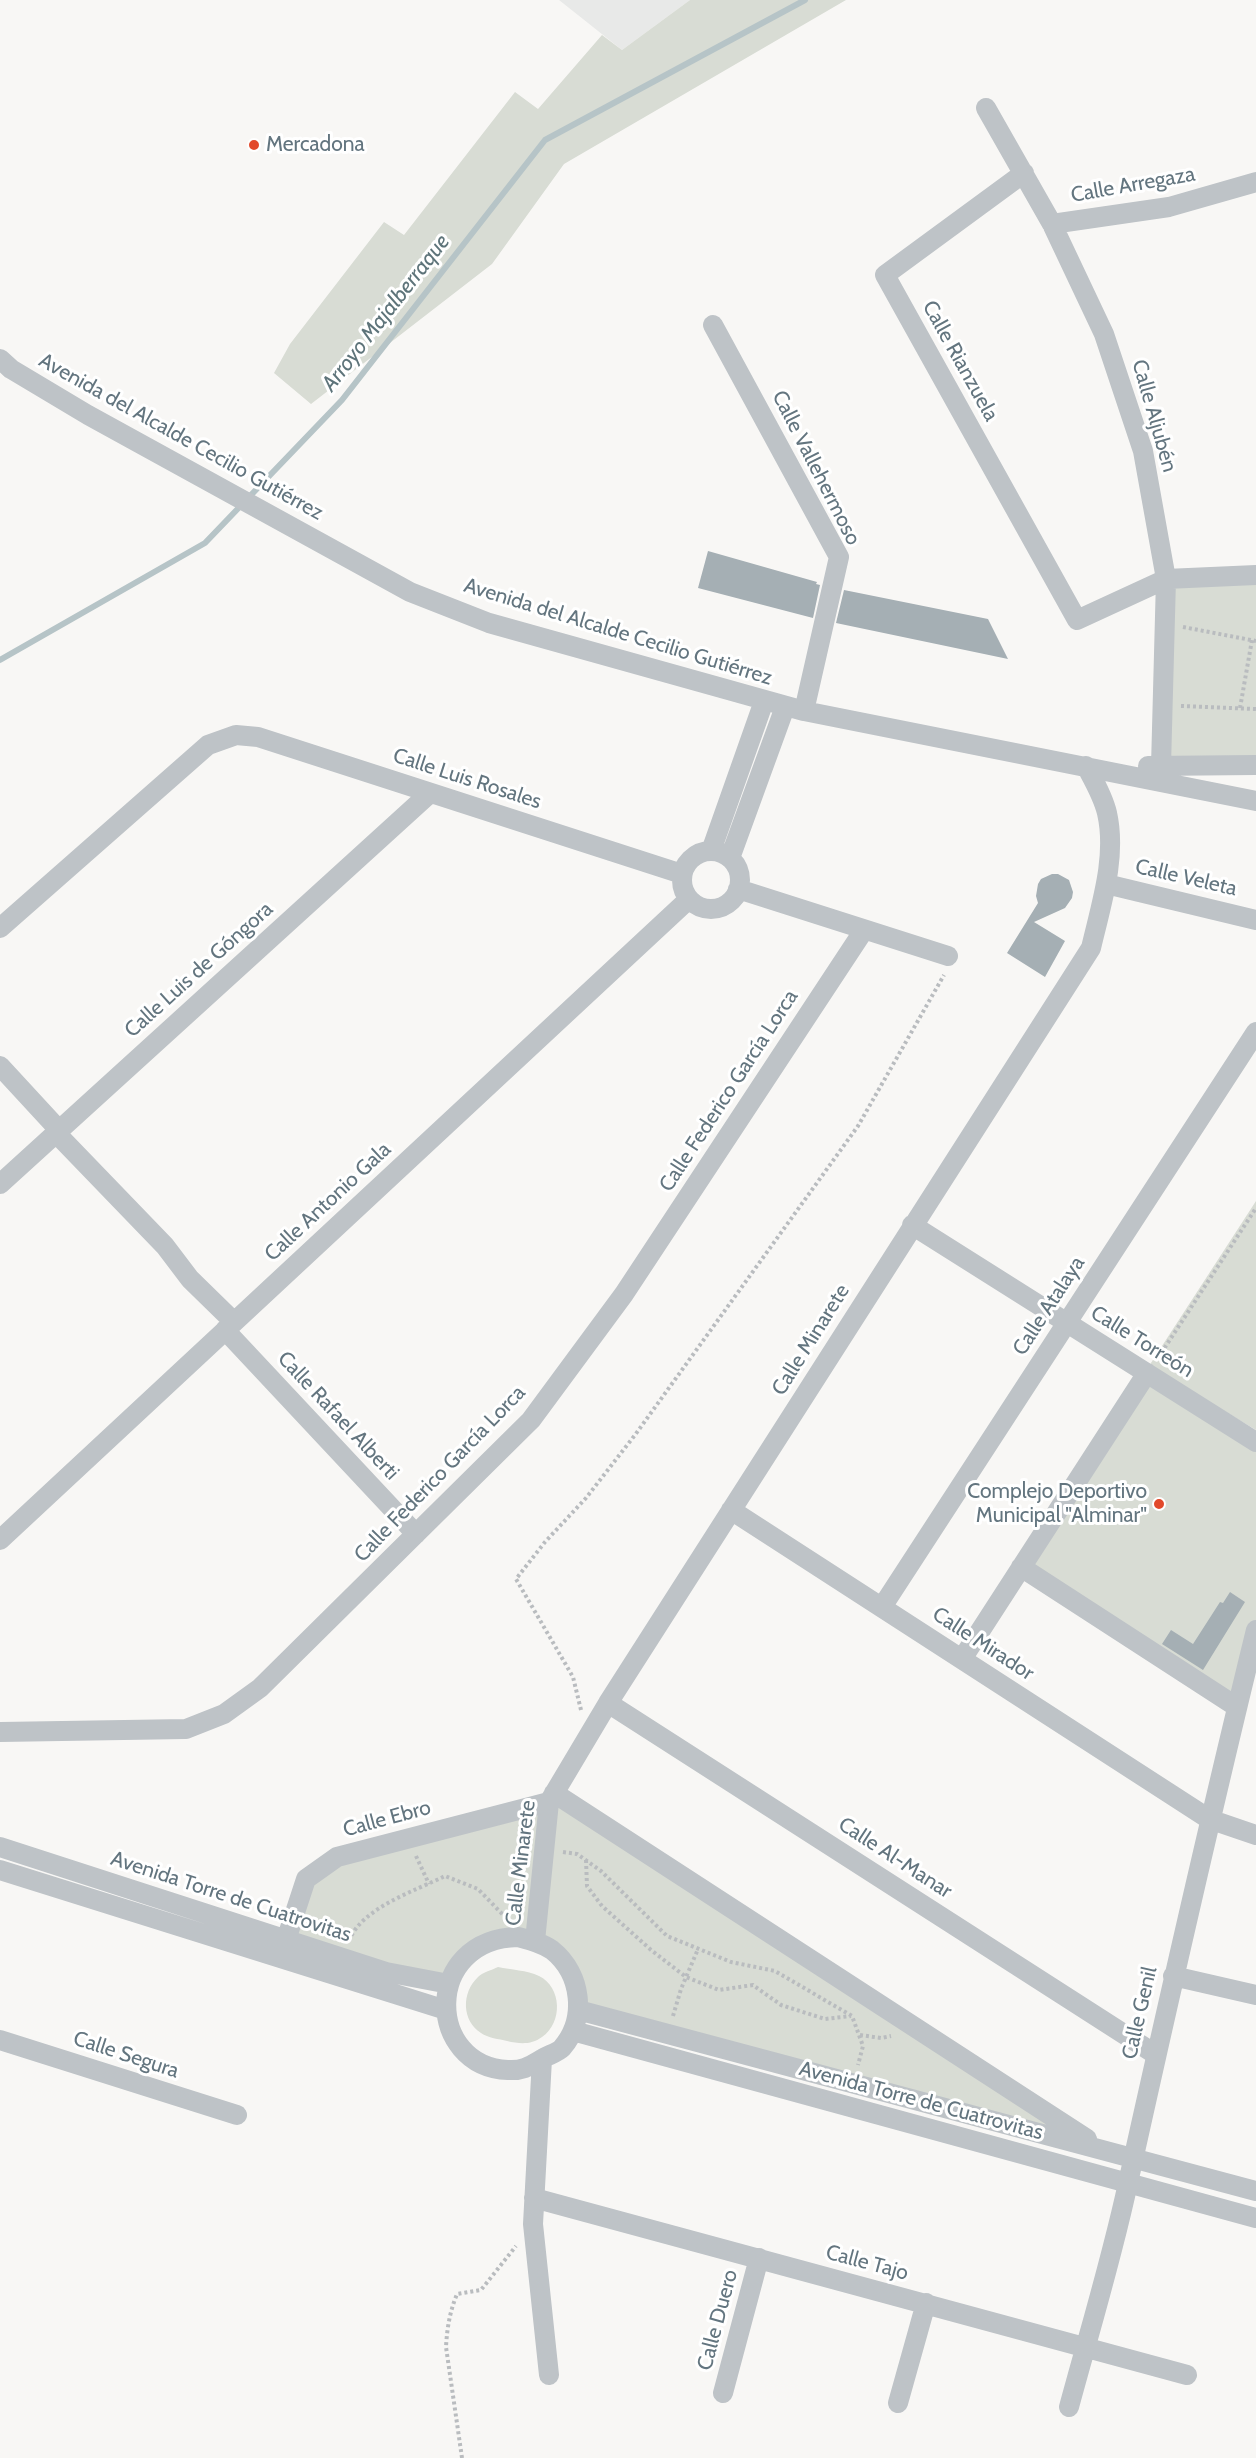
<!DOCTYPE html>
<html>
<head>
<meta charset="utf-8">
<style>
	body { margin:0 }
	canvas { display:block; background:#f8f7f5 }
</style>
</head>
<body>
<canvas width="1256" height="2458"></canvas>
<script>
const ctx = document.querySelector('canvas').getContext('2d');
ctx.lineJoin = 'round';
function fill(path, color) {
  ctx.fillStyle = color;
  ctx.fill(path, 'evenodd');
}
function stroke(path, color, width, dash) {
  ctx.strokeStyle = color;
  ctx.lineWidth = width;
  ctx.lineCap = dash ? 'butt' : 'round';
  ctx.setLineDash(dash || []);
  ctx.stroke(path);
}
function drawText(font, color, halo, rows, align = 'center') {
  ctx.font = font + ' Cabin,sans-serif';
  ctx.lineWidth = 6;
  ctx.setLineDash([]);
  ctx.textBaseline = 'middle';
  ctx.strokeStyle = halo;
  ctx.fillStyle = color;
  for (const [text, x, y, turn = 0] of rows) {
    ctx.save();
    ctx.translate(x, y);
    ctx.rotate((+turn || 0) * Math.PI / 180);
    ctx.textAlign = isNaN(turn) ? turn : align;
    if (halo) ctx.strokeText(text, 0, 0);
    ctx.fillText(text, 0, 0);
    ctx.restore();
  }
}
const built = new Path2D(`
	M 559,0 L 690,0 L 622,50 Z`);
const green = new Path2D(`
	M 690,0 L 846,0 L 564,164 L 492,264 L 311,404 L 274,373 L 290,344 L 384,222 L 404,235 L 515,92 L 538,109 L 602,35 L 622,50 Z
	M 1256,575 L 1256,765 L 1161,766 L 1166,579 Z
	M 1256,1201 L 1256,1430 L 1149,1366 Z
	M 1147,1373 L 1256,1442 L 1256,1630 L 1237,1707 L 1021,1567 Z
	M 554,1793 L 1102,2149 L 578,2010 L 563,1961 L 503,1938 L 449,1984 L 286,1940 L 306,1879 L 337,1857 Z
	M 498,1967 C 511,1970 527,1970 539,1976 C 562,1987 563,2023 542,2037 C 531,2045 520,2044 507,2041 C 499,2039 488,2038 481,2033 C 462,2021 461,1993 478,1977 C 483,1972 492,1970 498,1967 Z`);
const stream = new Path2D(`
	M 0,660 L 205,543 L 342,400 L 545,140 L 805,0`);
const building = new Path2D(`
	M 708,551 L 817,582 L 816,584 L 820,585 L 813,618 L 698,588 Z
	M 844,590 L 988,619 L 1008,659 L 836,623 Z
	M 1052,874 L 1058,874 L 1069,880 L 1073,892 L 1072,898 L 1065,908 L 1034,922 L 1065,941 L 1045,977 L 1007,953 L 1038,903 L 1036,896 L 1038,884 L 1041,879 Z
	M 1230,1592 L 1245,1602 L 1203,1670 L 1162,1644 L 1171,1630 L 1193,1644 L 1220,1602 L 1223,1603 Z`);
const path = new Path2D(`
	M 1183,627 L 1256,641
	M 1181,706 L 1256,709
	M 1240,708 L 1252,640
	M 1158,1358 L 1256,1208
	M 581,1710 L 573,1677 L 516,1579 L 545,1542 L 586,1498 L 635,1435 L 858,1126 L 944,975
	M 563,1852 L 577,1854 L 601,1871 L 667,1936 L 731,1962 L 775,1971 L 852,2016 L 863,2046 L 858,2065
	M 416,1856 L 429,1884
	M 586,1860 L 587,1886 L 602,1906 L 651,1950 L 686,1977 L 719,1990 L 753,1985 L 781,2005 L 825,2019 L 851,2016
	M 349,1941 C 361,1908 415,1891 445,1876 L 478,1889 L 508,1920
	M 673,2016 L 681,1989 L 698,1949
	M 860,2035 L 881,2038 L 891,2036
	M 462,2458 L 446,2347 C 447,2328 450,2311 457,2294 L 481,2290 L 516,2246`);
const minor = new Path2D(`
	M 986,108 L 1052,224 L 1104,334 L 1143,451 L 1166,579 L 1161,766
	M 1024,173 L 885,275 L 1077,620 L 1166,579 L 1256,575
	M 1052,224 L 1169,207 L 1256,182
	M 713,325 L 839,557 L 804,711
	M 0,359 L 11,369 L 88,415 L 410,592 L 489,623 L 804,711 L 1256,801
	M 1148,766 L 1256,765
	M 711,851 L 764,701
	M682 880a29 29 0 1 1 58 0a29 29 0 1 1-58 0Z
	M 730,858 L 785,707
	M 1106,884 L 1256,920
	M 738,889 L 948,956
	M 0,928 L 208,745 L 236,735 L 258,737 L 682,874
	M 0,1066 L 59,1130
	M 56,1133 L 165,1246 L 190,1279 L 234,1322
	M 0,1184 L 430,793
	M 912,1225 L 1256,1442
	M 225,1330 L 416,1534
	M 731,1510 L 1209,1819 L 1256,1835
	M 0,1540 L 689,899
	M 1021,1567 L 1237,1707
	M 882,1607 L 1256,1032
	M 962,1659 L 1147,1373
	M 608,1703 L 1155,2054
	M 0,1732 L 186,1729 L 224,1714 L 260,1688 L 531,1420 L 624,1294 L 864,930
	M 554,1793 L 1087,2139
	M 0,1847 L 386,1972 L 449,1984
	M 0,1870 L 446,2010
	M 518,1937 C 530,1940 542,1943 552,1950 C 582,1974 587,2019 562,2048 C 557,2053 548,2055 542,2059 C 530,2066 523,2071 508,2070 C 426,2067 422,1939 518,1937 Z
	M 286,1940 L 306,1879 L 337,1857 L 549,1802
	M 535,1941 L 549,1802 L 608,1703 L 1091,948 C 1101,905 1117,857 1107,813 C 1103,796 1094,781 1086,766
	M 1173,1976 L 1256,1995
	M 578,2010 L 1256,2191
	M 573,2031 L 1256,2218
	M 0,2040 L 237,2115
	M 542,2059 L 533,2224 L 549,2375
	M 534,2198 L 1187,2375
	M 723,2393 L 759,2258
	M 898,2403 L 926,2303
	M 1069,2407 C 1089,2333 1112,2258 1128,2183 C 1169,1998 1211,1814 1256,1630`);
const markers = [
	[254,145,6,"#e2492b"],
	[1159,1504,6,"#e2492b"]
];
const poiNames = [
	["Mercadona",266,145],
	["Complejo Deportivo",1147,1492,"right"],
	["Municipal \"Alminar\"",1147,1516,"right"]
];
const streetNames = [
	["Calle Arregaza",1133,185,-10],
	["Calle Rianzuela",960,361,61],
	["Calle Aljubén",1154,416,74],
	["Avenida del Alcalde Cecilio Gutiérrez",181,437,29],
	["Calle Vallehermoso",816,468,63],
	["Avenida del Alcalde Cecilio Gutiérrez",618,632,17],
	["Calle Luis Rosales",467,779,18],
	["Calle Veleta",1186,878,13],
	["Calle Luis de Góngora",199,970,-42],
	["Calle Federico García Lorca",729,1091,-57],
	["Calle Antonio Gala",328,1202,-43],
	["Calle Atalaya",1049,1306,-57],
	["Calle Minarete",811,1340,-58],
	["Calle Torreón",1142,1342,32],
	["Calle Rafael Alberti",338,1416,47],
	["Calle Federico García Lorca",440,1474,-46],
	["Calle Mirador",983,1644,33],
	["Calle Ebro",387,1819,-15],
	["Calle Al-Manar",895,1858,33],
	["Calle Minarete",521,1863,-83],
	["Avenida Torre de Cuatrovitas",231,1897,18],
	["Calle Genil",1140,2013,-77],
	["Calle Segura",126,2055,18],
	["Avenida Torre de Cuatrovitas",921,2101,15],
	["Calle Tajo",867,2263,15],
	["Calle Duero",718,2320,-75]
];
const waterNames = [
	["Arroyo Majalberraque",386,313,-52]
];
fill(built, '#e8e9e8');
fill(green, '#d8dcd4');
stroke(stream, '#b6c4c7', 6);
fill(building, '#a5afb4');
stroke(path, '#b9bcbf', 4, [3, 3]);
stroke(minor, '#bec3c7', 20);
for (const [x, y, r, color] of markers) {
  const dot = new Path2D();
  dot.arc(x, y, r, 0, 2 * Math.PI);
  ctx.fillStyle = color;
  ctx.fill(dot);
  stroke(dot, '#fff', 2);
}
drawText('21px', '#63757f', '#fff', poiNames, 'left');
drawText('21px', '#63757f', '#fff', streetNames);
drawText('italic 22px', '#5e747a', '#fff', waterNames);
</script>
</body>
</html>
